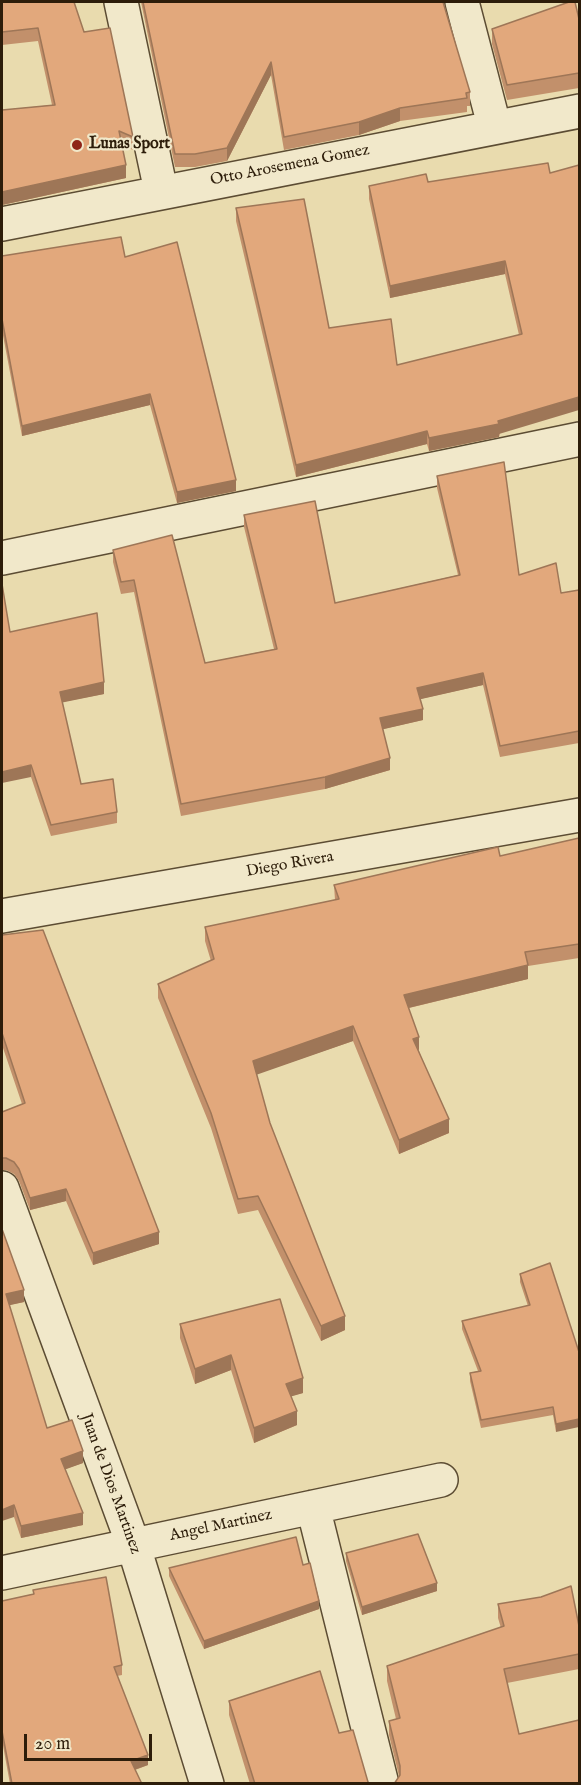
<!DOCTYPE html>
<html>
<head>
<meta charset="utf-8">
<style>
	body { margin:0 }
	#map { position:relative; width:581px; height:1785px; overflow:hidden; background:#e9dbae; font-family:"IM FELL English",serif }
	canvas { display:block }
	.frame { position:absolute; inset:0; border:3px solid #2d1d0a; pointer-events:none }
	.scale { position:absolute; left:24px; top:1734px; width:128px; height:27px; box-sizing:border-box; border:3px solid #2d1d0a; border-top:0; padding-left:8px; font-size:18px; line-height:21px; white-space:nowrap; color:#2d1d0a; -webkit-text-stroke:4px #f1e8ca; paint-order:stroke }
</style>
</head>
<body>
<div id="map">
<canvas width="581" height="1785"></canvas>
<div class="frame"></div>
<div class="scale">20 m</div>
</div>
<script>
const ctx = document.querySelector('canvas').getContext('2d');
ctx.lineJoin = 'round';
function stroke(path, color, width, dash) {
  ctx.strokeStyle = color;
  ctx.lineWidth = width;
  ctx.lineCap = dash ? 'butt' : 'round';
  ctx.setLineDash(dash || []);
  ctx.stroke(path);
}
function fill(path, color) {
  ctx.fillStyle = color;
  ctx.fill(path, 'evenodd');
}
function drawText(font, color, halo, rows, align = 'center') {
  ctx.font = font + ' "IM FELL English",serif';
  ctx.lineWidth = 4.5;
  ctx.setLineDash([]);
  ctx.textBaseline = 'middle';
  ctx.strokeStyle = halo;
  ctx.fillStyle = color;
  for (const [text, x, y, turn = 0] of rows) {
    ctx.save();
    ctx.translate(x, y);
    ctx.rotate((+turn || 0) * Math.PI / 180);
    ctx.textAlign = isNaN(turn) ? turn : align;
    if (halo) ctx.strokeText(text, 0, 0);
    ctx.fillText(text, 0, 0);
    ctx.restore();
  }
}
const street = new Path2D(`
	M 121,2 L 161,191
	M 462,2 L 494,125
	M 2,224 L 580,111
	M 2,558 L 580,439
	M 2,916 L 580,815
	M 2,1188 L 133,1544 L 207,1784
	M 313,1507 L 382,1784
	M 2,1573 L 441,1480`);
const wall = new Path2D(`
	M 2,2 L 84,32 L 133,137 L 133,150 L 122,145 L 126,178 L 2,205 L 2,110 L 52,105 L 38,41 L 2,45 Z
	M 141,2 L 382,2 L 470,92 L 470,106 L 467,106 L 467,112 L 400,121 L 359,135 L 284,150 L 271,75 L 227,161 L 195,167 L 175,167 Z
	M 579,19 L 579,88 L 507,100 L 492,44 L 492,29 Z
	M 579,165 L 499,437 L 429,451 L 427,444 L 296,477 L 236,221 L 236,208 L 329,328 L 397,365 L 519,335 L 505,274 L 390,298 L 369,199 L 369,186 L 550,173 Z
	M 2,256 L 125,257 L 236,491 L 177,503 L 150,405 L 22,436 L 2,330 Z
	M 437,476 L 519,575 L 561,593 L 579,590 L 579,743 L 500,757 L 483,685 L 420,699 L 423,720 L 383,729 L 390,770 L 325,789 L 181,816 L 134,592 L 121,594 L 113,562 L 113,550 L 205,663 L 274,649 L 244,527 L 244,515 L 335,603 L 458,575 L 437,488 Z
	M 10,632 L 104,694 L 62,702 L 81,784 L 117,812 L 117,823 L 51,836 L 31,777 Z
	M 579,838 L 579,958 L 528,966 L 528,979 L 409,1008 L 419,1051 L 449,1133 L 399,1154 L 353,1041 L 256,1074 L 270,1123 L 345,1330 L 321,1341 L 258,1210 L 238,1214 L 211,1128 L 158,998 L 158,984 L 211,961 L 205,941 L 205,927 L 335,900 L 334,885 L 500,856 Z
	M 2,935 L 159,1244 L 93,1265 L 66,1201 L 30,1210 L 19,1181 L 14,1174 L 6,1170 L 2,1170 L 2,1112 L 22,1104 L 2,1045 Z
	M 2,1229 L 24,1302 L 9,1305 L 47,1428 L 83,1463 L 65,1469 L 83,1525 L 21,1538 L 14,1517 Z
	M 520,1274 L 579,1352 L 556,1432 L 553,1415 L 481,1428 L 470,1381 L 470,1373 L 478,1371 L 462,1329 L 462,1321 L 528,1306 L 520,1282 Z
	M 180,1324 L 303,1393 L 291,1396 L 297,1425 L 254,1443 L 231,1370 L 195,1384 L 180,1338 Z
	M 346,1553 L 437,1591 L 362,1615 L 346,1561 Z
	M 303,1565 L 319,1609 L 204,1649 L 169,1576 L 169,1568 Z
	M 33,1590 L 122,1665 L 122,1675 L 117,1676 L 148,1765 L 135,1770 L 141,1784 L 10,1784 L 2,1740 L 2,1601 L 33,1594 Z
	M 498,1604 L 579,1626 L 579,1669 L 507,1683 L 519,1734 L 395,1783 L 399,1776 L 389,1735 L 389,1721 L 396,1719 L 387,1681 L 387,1666 L 501,1628 L 498,1618 Z
	M 229,1701 L 339,1733 L 368,1782 L 371,1784 L 250,1784 L 229,1715 Z`);
const shadedWall = new Path2D(`
	M 271,62 L 271,75 L 227,161 L 227,148 Z
	M 400,108 L 400,121 L 359,135 L 359,122 Z
	M 126,165 L 126,178 L 2,205 L 2,192 Z
	M 505,261 L 505,274 L 390,298 L 390,286 Z
	M 150,394 L 150,405 L 22,436 L 22,426 Z
	M 579,397 L 579,410 L 499,434 L 499,437 L 429,451 L 429,438 L 498,421 Z
	M 427,431 L 427,444 L 296,477 L 296,465 Z
	M 236,480 L 236,491 L 177,503 L 177,492 Z
	M 483,673 L 483,685 L 417,700 L 417,688 Z
	M 104,682 L 104,694 L 60,703 L 60,692 Z
	M 423,709 L 423,720 L 380,730 L 380,718 Z
	M 390,758 L 390,770 L 325,789 L 325,777 Z
	M 31,765 L 31,777 L 2,783 L 2,772 Z
	M 528,965 L 528,979 L 404,1009 L 404,995 Z
	M 353,1026 L 353,1041 L 253,1076 L 253,1061 Z
	M 419,1037 L 419,1051 L 413,1039 Z
	M 449,1119 L 449,1133 L 399,1154 L 399,1140 Z
	M 66,1189 L 66,1201 L 30,1210 L 30,1198 Z
	M 159,1232 L 159,1244 L 93,1265 L 93,1253 Z
	M 24,1290 L 24,1302 L 6,1306 L 6,1294 Z
	M 345,1316 L 345,1330 L 321,1341 L 321,1326 Z
	M 231,1355 L 231,1370 L 195,1384 L 195,1369 Z
	M 303,1378 L 303,1393 L 286,1398 L 286,1384 Z
	M 297,1411 L 297,1425 L 254,1443 L 254,1428 Z
	M 579,1419 L 579,1427 L 556,1432 L 556,1424 Z
	M 83,1451 L 83,1463 L 61,1471 L 61,1459 Z
	M 14,1505 L 14,1517 L 2,1521 L 2,1510 Z
	M 83,1513 L 83,1525 L 21,1538 L 21,1526 Z
	M 437,1583 L 437,1591 L 362,1615 L 362,1607 Z
	M 319,1601 L 319,1609 L 204,1649 L 204,1641 Z
	M 148,1755 L 148,1765 L 131,1771 L 131,1761 Z`);
const building = new Path2D(`
	M 2,2 L 74,2 L 84,32 L 110,28 L 133,137 L 119,131 L 126,165 L 2,192 L 2,110 L 55,105 L 38,28 L 2,32 Z
	M 143,2 L 443,2 L 470,92 L 466,93 L 467,98 L 400,108 L 359,122 L 284,137 L 271,62 L 227,148 L 195,154 L 175,154 Z
	M 569,2 L 575,2 L 579,19 L 579,73 L 507,85 L 492,29 Z
	M 548,163 L 550,173 L 579,165 L 579,397 L 498,421 L 499,424 L 429,438 L 427,431 L 296,465 L 236,208 L 304,199 L 329,328 L 391,319 L 397,365 L 522,334 L 505,261 L 390,286 L 369,186 L 426,174 L 428,182 Z
	M 121,237 L 125,257 L 177,242 L 236,480 L 177,492 L 150,394 L 22,426 L 2,319 L 2,256 Z
	M 504,462 L 519,575 L 556,563 L 561,593 L 579,590 L 579,731 L 500,746 L 483,673 L 417,688 L 423,709 L 380,718 L 390,758 L 325,777 L 181,804 L 134,580 L 121,582 L 113,550 L 172,535 L 205,663 L 277,649 L 244,515 L 315,501 L 335,603 L 460,575 L 437,476 Z
	M 2,584 L 10,632 L 97,613 L 104,682 L 60,692 L 81,784 L 113,779 L 117,812 L 51,825 L 31,765 L 2,772 Z
	M 579,838 L 579,944 L 525,952 L 528,965 L 404,995 L 419,1037 L 413,1039 L 449,1119 L 399,1140 L 353,1026 L 253,1061 L 270,1123 L 345,1316 L 321,1326 L 258,1196 L 238,1199 L 211,1113 L 158,984 L 214,959 L 205,927 L 339,899 L 334,885 L 498,847 L 500,856 Z
	M 43,930 L 159,1232 L 93,1253 L 66,1189 L 30,1198 L 19,1169 L 14,1162 L 6,1158 L 2,1158 L 2,1112 L 25,1103 L 2,1033 L 2,935 Z
	M 2,1229 L 24,1290 L 6,1294 L 47,1428 L 72,1420 L 83,1451 L 61,1459 L 83,1513 L 21,1526 L 14,1505 L 2,1510 Z
	M 550,1263 L 579,1352 L 579,1419 L 556,1424 L 553,1407 L 481,1420 L 470,1373 L 481,1371 L 462,1321 L 530,1305 L 520,1274 Z
	M 280,1299 L 303,1378 L 286,1384 L 297,1411 L 254,1428 L 231,1355 L 195,1369 L 180,1324 Z
	M 418,1534 L 437,1583 L 362,1607 L 346,1553 Z
	M 296,1537 L 303,1565 L 310,1563 L 319,1601 L 204,1641 L 169,1568 Z
	M 106,1577 L 122,1665 L 114,1667 L 148,1755 L 131,1761 L 142,1784 L 12,1784 L 2,1731 L 2,1601 L 34,1594 L 33,1590 Z
	M 571,1586 L 579,1626 L 579,1654 L 504,1669 L 519,1734 L 579,1720 L 579,1784 L 394,1784 L 400,1775 L 400,1766 L 389,1721 L 400,1718 L 387,1666 L 504,1626 L 498,1604 L 541,1597 Z
	M 320,1671 L 339,1733 L 353,1730 L 368,1782 L 371,1784 L 255,1784 L 229,1701 Z`);
const markers = [
	[77,145,6,"#8f2418"]
];
const poiNames = [
	["Lunas Sport",89,145]
];
const streetNames = [
	["Otto Arosemena Gomez",290,166,-11],
	["Diego Rivera",290,865,-10],
	["Juan de Dios Martinez",110,1484,70],
	["Angel Martinez",221,1526,-12]
];
stroke(street, '#5c4c33', 36);
stroke(street, '#f1e8ca', 33);
fill(wall, '#c2906b');
fill(shadedWall, '#9e7657');
fill(building, '#e2a87c');
stroke(building, '#9e7657', 1.5);
for (const [x, y, r, color] of markers) {
  const dot = new Path2D();
  dot.arc(x, y, r, 0, 2 * Math.PI);
  ctx.fillStyle = color;
  ctx.fill(dot);
  stroke(dot, '#f1e8ca', 2);
}
drawText('bold 16px', '#2d1d0a', '#f1e8ca', poiNames, 'left');
drawText('16px', '#2d1d0a', '#f1e8ca', streetNames);
</script>
</body>
</html>
